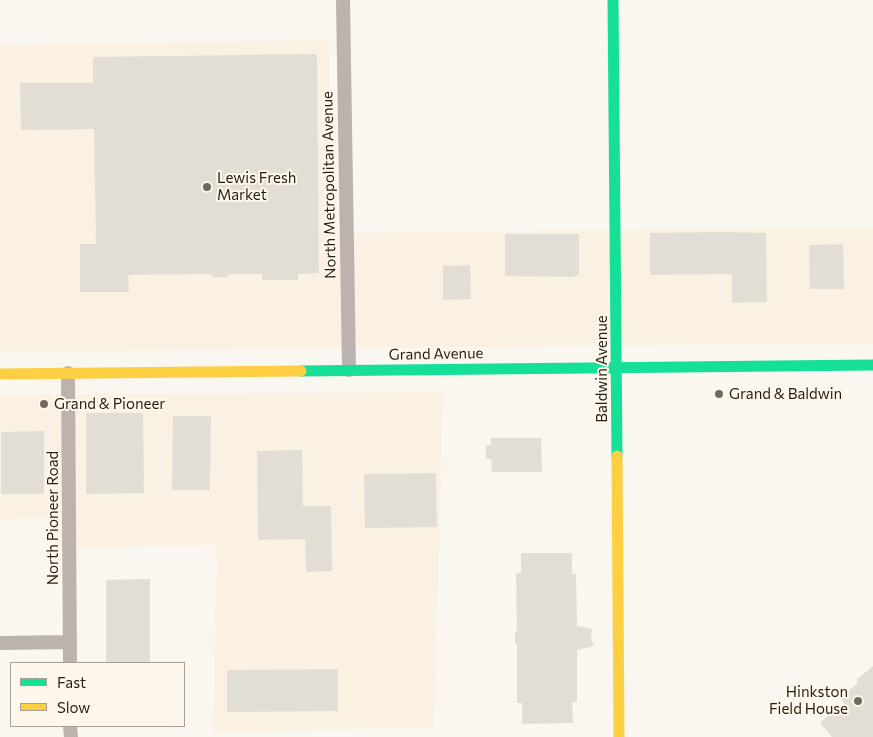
<!DOCTYPE html>
<html>
<head>
<meta charset="utf-8">
<style>
	body { margin:0 }
	#map { position:relative; width:873px; height:737px; overflow:hidden; background:#faf6f0; font-family:Commissioner,sans-serif }
	canvas { display:block }
	.legend { position:absolute; left:10px; top:662px; width:175px; height:65px; box-sizing:border-box; background:#fff7eb; border:1px solid #a8a095; margin:0; padding:6px 9px; list-style:none; font-size:15px; color:#251e13 }
	.legend li { display:flex; align-items:center; gap:10px; height:25px }
	.legend b { width:25px; border:1px solid #a8a095 }
</style>
</head>
<body>
<div id="map">
<canvas width="873" height="737"></canvas>
<ul class="legend">
<li><b style="height:6px;background:#16e098"></b>Fast</li>
<li><b style="height:6px;background:#ffcf43"></b>Slow</li>
</ul>
</div>
<script>
const ctx = document.querySelector('canvas').getContext('2d');
ctx.lineJoin = 'round';
function fill(path, color) {
  ctx.fillStyle = color;
  ctx.fill(path, 'evenodd');
}
function stroke(path, color, width, dash) {
  ctx.strokeStyle = color;
  ctx.lineWidth = width;
  ctx.lineCap = dash ? 'butt' : 'round';
  ctx.setLineDash(dash || []);
  ctx.stroke(path);
}
function drawText(font, color, halo, rows, align = 'center') {
  ctx.font = font + ' Commissioner,sans-serif';
  ctx.lineWidth = 4;
  ctx.setLineDash([]);
  ctx.textBaseline = 'middle';
  ctx.strokeStyle = halo;
  ctx.fillStyle = color;
  for (const [text, x, y, turn = 0] of rows) {
    ctx.save();
    ctx.translate(x, y);
    ctx.rotate((+turn || 0) * Math.PI / 180);
    ctx.textAlign = isNaN(turn) ? turn : align;
    if (halo) ctx.strokeText(text, 0, 0);
    ctx.fillText(text, 0, 0);
    ctx.restore();
  }
}
const built = new Path2D(`
	M 329,40 L 333,233 L 873,227 L 873,343 L 0,352 L 0,45 Z
	M 443,392 L 434,727 L 213,733 L 217,545 L 60,548 L 60,518 L 0,519 L 0,395 Z`);
const building = new Path2D(`
	M 317,54 L 319,273 L 298,274 L 298,280 L 262,280 L 262,274 L 228,274 L 228,277 L 212,277 L 212,274 L 128,275 L 129,292 L 80,292 L 80,244 L 96,244 L 94,129 L 21,130 L 20,83 L 93,83 L 93,57 Z
	M 724,232 L 766,233 L 767,302 L 732,303 L 732,274 L 650,275 L 650,233 Z
	M 505,234 L 579,234 L 579,275 L 575,275 L 575,277 L 505,276 Z
	M 843,244 L 844,289 L 810,289 L 809,245 Z
	M 470,265 L 471,299 L 443,300 L 443,266 Z
	M 86,413 L 143,413 L 144,493 L 86,494 Z
	M 173,416 L 211,416 L 210,490 L 172,490 Z
	M 44,431 L 44,494 L 1,494 L 1,432 Z
	M 491,438 L 541,438 L 542,472 L 492,472 L 491,459 L 486,459 L 486,445 L 491,445 Z
	M 302,450 L 303,506 L 331,506 L 332,571 L 306,572 L 305,539 L 258,540 L 257,451 Z
	M 436,473 L 437,527 L 365,528 L 364,474 Z
	M 521,553 L 572,553 L 572,574 L 576,574 L 577,626 L 592,629 L 591,640 L 594,646 L 577,650 L 577,702 L 572,702 L 573,723 L 522,724 L 522,703 L 517,703 L 517,644 L 515,644 L 515,631 L 517,631 L 516,573 L 521,573 Z
	M 150,579 L 150,663 L 106,663 L 106,580 Z
	M 873,666 L 873,737 L 832,737 L 820,723 L 844,703 L 840,698 L 858,683 L 856,680 Z
	M 338,669 L 338,711 L 227,712 L 227,670 Z`);
const street = new Path2D(`
	M 343,0 L 349,370
	M 68,373 L 70,663
	M 0,643 L 70,642
	M 70,726 L 71,737`);
const fast = new Path2D(`
	M 613,0 L 617,456
	M 301,371 L 873,365`);
const slow = new Path2D(`
	M 0,374 L 301,371
	M 617,456 L 619,737`);
const markers = [
	[207,187,5,"#706a60"],
	[719,394,5,"#706a60"],
	[44,404,5,"#706a60"],
	[858,701,5,"#706a60"]
];
const poiNames = [
	["Lewis Fresh",217,178],
	["Market",217,195],
	["Grand & Baldwin",729,394],
	["Grand & Pioneer",54,404],
	["Hinkston",848,692,"right"],
	["Field House",848,709,"right"]
];
const streetNames = [
	["North Metropolitan Avenue",329,185,-91],
	["Grand Avenue",436,354,-1],
	["Baldwin Avenue",602,369,-90],
	["North Pioneer Road",53,518,-90]
];
fill(built, '#fbf1e2');
fill(building, '#e3ded5');
stroke(street, '#bdb3ae', 14);
stroke(fast, '#16e098', 11);
stroke(slow, '#ffcf43', 11);
for (const [x, y, r, color] of markers) {
  const dot = new Path2D();
  dot.arc(x, y, r, 0, 2 * Math.PI);
  ctx.fillStyle = color;
  ctx.fill(dot);
  stroke(dot, '#fff7eb', 2);
}
drawText('15px', '#251e13', '#fff7eb', poiNames, 'left');
drawText('15px', '#251e13', '#fff7eb', streetNames);
</script>
</body>
</html>
